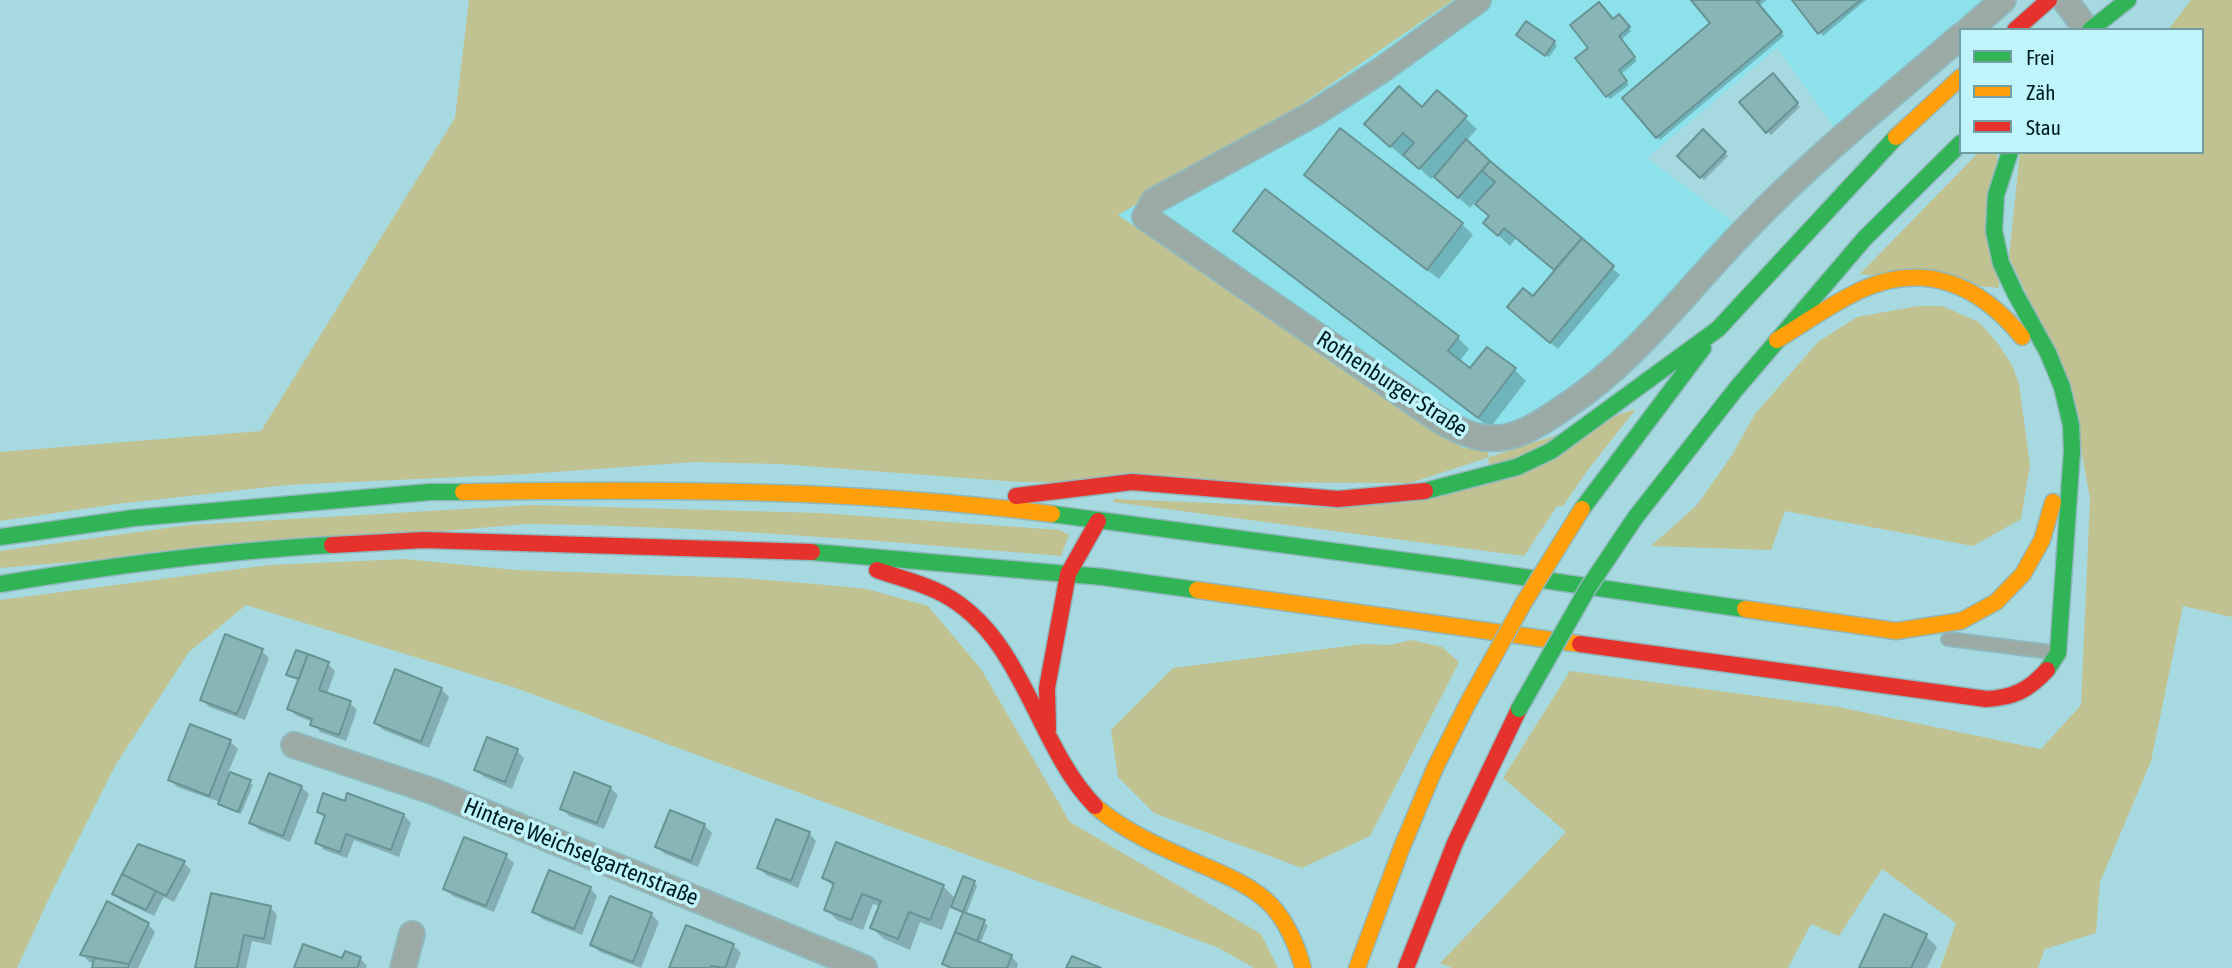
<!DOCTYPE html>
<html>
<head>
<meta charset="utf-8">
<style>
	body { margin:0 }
	#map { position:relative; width:2232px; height:968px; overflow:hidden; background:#a6dae0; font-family:"Asap Condensed",sans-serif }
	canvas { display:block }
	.legend { position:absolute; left:1959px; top:28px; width:245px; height:126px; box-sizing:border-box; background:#bef4fa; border:2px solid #729ea3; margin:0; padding:9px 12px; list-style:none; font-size:21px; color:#001d20 }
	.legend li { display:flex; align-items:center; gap:14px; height:35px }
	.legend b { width:35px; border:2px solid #729ea3 }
</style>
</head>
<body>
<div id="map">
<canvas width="2232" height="968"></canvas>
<ul class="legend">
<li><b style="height:9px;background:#30b455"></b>Frei</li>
<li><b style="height:9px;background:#ff9f0a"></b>Zäh</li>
<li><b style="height:9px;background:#e5322d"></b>Stau</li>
</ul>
</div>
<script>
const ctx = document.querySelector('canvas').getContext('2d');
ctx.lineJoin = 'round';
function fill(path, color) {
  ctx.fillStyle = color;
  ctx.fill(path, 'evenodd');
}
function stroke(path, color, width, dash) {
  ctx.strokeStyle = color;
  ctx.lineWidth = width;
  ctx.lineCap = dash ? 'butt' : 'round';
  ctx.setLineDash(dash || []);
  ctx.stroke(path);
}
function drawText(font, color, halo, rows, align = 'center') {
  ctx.font = font + ' "Asap Condensed",sans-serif';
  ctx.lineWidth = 7;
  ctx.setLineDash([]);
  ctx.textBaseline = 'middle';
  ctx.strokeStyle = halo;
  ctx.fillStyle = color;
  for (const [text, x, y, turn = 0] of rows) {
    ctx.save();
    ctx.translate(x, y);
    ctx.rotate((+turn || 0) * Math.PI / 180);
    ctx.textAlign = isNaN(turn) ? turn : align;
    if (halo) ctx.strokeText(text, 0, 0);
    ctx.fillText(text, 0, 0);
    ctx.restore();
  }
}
const built = new Path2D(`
	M 1453,0 L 1992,0 L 1890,78 L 1834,127 L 1777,48 L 1647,158 L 1736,224 L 1606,363 L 1550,403 L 1524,418 L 1503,428 L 1472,427 L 1463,448 L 1117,215 L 1273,124 Z`);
const green = new Path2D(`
	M 469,0 L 1453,0 L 1273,124 L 1118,215 L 1463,448 L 1488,450 L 1489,466 L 1422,483 L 1019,482 L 779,464 L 695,462 L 526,474 L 287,485 L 117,504 L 0,521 L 0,452 L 261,431 L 455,118 Z
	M 2191,0 L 2232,0 L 2232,617 L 2183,606 L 2151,761 L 2100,882 L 2096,933 L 2045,949 L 2038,968 L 1940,968 L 1956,923 L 1882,869 L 1839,936 L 1811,924 L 1788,968 L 1452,968 L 1440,963 L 1566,832 L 1503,778 L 1570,671 L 1838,707 L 2041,749 L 2081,705 L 2090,499 L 2070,386 L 2009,257 L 2020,152 L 2202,152 L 2202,30 L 2168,30 Z
	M 1979,152 L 1997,152 L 1999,288 L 1860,274 Z
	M 1918,306 L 1942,306 L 1979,322 L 1999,345 L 2012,365 L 2019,384 L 2030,465 L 2021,519 L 1973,546 L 1785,511 L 1771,550 L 1651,546 L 1697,505 L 1732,455 L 1755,414 L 1818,342 L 1857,317 Z
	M 1636,409 L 1590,467 L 1563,506 L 1557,506 L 1524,556 L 1113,502 L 1114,499 L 1334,508 Z
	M 532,505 L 820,513 L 1060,530 L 1069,535 L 1061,556 C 883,541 706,526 527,524 L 0,568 L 0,551 L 189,525 Z
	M 405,559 L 516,570 L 742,578 L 816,584 L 867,589 L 928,606 L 981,669 L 1070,822 L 1261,934 L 1278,968 L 1254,968 L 1219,948 L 516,688 L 246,605 L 189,652 L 116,764 L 50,896 L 17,968 L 0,968 L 0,600 L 269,565 Z
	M 1412,640 L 1442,647 L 1459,662 L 1370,836 L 1302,868 L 1154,813 L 1118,777 L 1111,730 L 1173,668 L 1364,644 L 1389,645 Z`);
const shadow = new Path2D(`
	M 1693,0 L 1767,0 L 1759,6 L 1784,36 L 1660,140 L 1624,98 L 1713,24 Z
	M 1866,0 L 1823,36 L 1795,1 L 1795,0 Z
	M 1622,19 L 1631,31 L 1621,40 L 1637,61 L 1621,74 L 1629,85 L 1610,99 L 1607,96 L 1590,48 L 1613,21 Z
	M 1521,38 L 1554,42 L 1557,46 L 1549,57 Z
	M 1773,75 L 1800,107 L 1771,135 L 1742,102 Z
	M 1437,92 L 1477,129 L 1466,141 L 1620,275 L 1558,349 L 1517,315 L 1556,271 L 1517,237 L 1510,246 L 1497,234 L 1491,217 L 1475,202 L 1470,208 L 1435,176 L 1431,179 L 1405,155 L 1403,157 L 1378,135 L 1422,109 Z
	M 1703,131 L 1728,156 L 1704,180 L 1680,156 Z
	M 1306,175 L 1462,224 L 1473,235 L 1439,279 L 1317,186 Z
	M 1235,231 L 1458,338 L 1469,349 L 1459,362 L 1471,371 L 1515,370 L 1526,381 L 1490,428 L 1246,242 Z
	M 262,651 L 269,658 L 245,720 L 209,707 L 202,699 Z
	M 328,664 L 335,671 L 327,694 L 350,703 L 357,710 L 346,741 L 320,732 L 313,722 L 297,716 L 289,709 L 300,680 L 288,674 Z
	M 441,689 L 449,697 L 429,748 L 383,730 L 376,723 Z
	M 230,741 L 238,749 L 228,773 L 253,785 L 241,814 L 223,807 L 217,801 L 177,787 L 170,779 Z
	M 517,751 L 524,758 L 512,789 L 484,777 L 476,770 Z
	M 301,787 L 309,794 L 290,842 L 259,830 L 251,822 Z
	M 610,788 L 618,795 L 604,829 L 569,816 L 562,808 Z
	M 348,796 L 404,815 L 411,823 L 399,857 L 354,840 L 347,858 L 324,850 L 317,842 L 325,818 L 319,811 L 346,803 Z
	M 704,825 L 712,833 L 698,867 L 665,854 L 657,847 Z
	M 809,833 L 816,841 L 798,888 L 766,875 L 759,868 Z
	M 139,847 L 184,863 L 191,870 L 174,902 L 164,897 L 154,916 L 122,901 L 114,893 Z
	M 506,856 L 514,863 L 494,912 L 453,896 L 446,889 Z
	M 824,878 L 943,886 L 956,899 L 974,882 L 977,886 L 966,915 L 988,925 L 980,944 L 1011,956 L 1018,964 L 1017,968 L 949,968 L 944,964 L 964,913 L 951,905 L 942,930 L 920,922 L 910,950 L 884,939 L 872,928 L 881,907 L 873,904 L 863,930 L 837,920 L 826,909 L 834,887 Z
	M 590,888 L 597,896 L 582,935 L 542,919 L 534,912 Z
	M 270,907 L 277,915 L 271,945 L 252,941 L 246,968 L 197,968 Z
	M 651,914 L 659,922 L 641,968 L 600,952 L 593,945 Z
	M 148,924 L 155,932 L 138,968 L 94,968 L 95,963 L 89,962 L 82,954 Z
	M 1926,936 L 1937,947 L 1927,968 L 1861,968 Z
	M 733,945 L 741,953 L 735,968 L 671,968 Z
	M 360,958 L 367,966 L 366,968 L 296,968 Z`);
const building = new Path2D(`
	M 1691,0 L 1760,0 L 1757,2 L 1782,32 L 1656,138 L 1622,98 L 1710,23 Z
	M 1792,0 L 1861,0 L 1818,34 Z
	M 1599,2 L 1613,19 L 1619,14 L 1630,27 L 1619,36 L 1635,57 L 1619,70 L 1627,81 L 1606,97 L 1575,58 L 1588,48 L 1570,25 Z
	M 1526,21 L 1555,41 L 1545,56 L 1516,35 Z
	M 1773,73 L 1798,103 L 1766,133 L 1739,102 Z
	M 1399,86 L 1422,107 L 1437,90 L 1467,116 L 1419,169 L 1403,155 L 1414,143 L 1403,133 L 1390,147 L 1364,124 Z
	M 1340,128 L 1463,223 L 1427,270 L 1304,175 Z
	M 1703,129 L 1726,152 L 1700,178 L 1677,156 Z
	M 1466,139 L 1490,161 L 1458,198 L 1434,177 Z
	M 1490,161 L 1582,238 L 1554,270 L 1504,228 L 1498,236 L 1483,223 L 1489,216 L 1475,204 L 1495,182 L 1482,171 Z
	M 1265,189 L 1459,336 L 1448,351 L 1470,368 L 1487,347 L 1516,368 L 1478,418 L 1233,231 Z
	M 1582,238 L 1614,266 L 1550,343 L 1507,307 L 1523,288 L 1533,296 Z
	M 225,634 L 263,649 L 237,714 L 200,700 Z
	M 296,650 L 308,654 L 299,679 L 286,675 Z
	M 308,654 L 329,662 L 319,690 L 351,701 L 339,735 L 310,725 L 312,719 L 287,709 Z
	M 395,669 L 442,688 L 421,742 L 374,723 Z
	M 190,724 L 231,740 L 209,796 L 168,780 Z
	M 487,737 L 518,749 L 505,782 L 474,770 Z
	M 230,772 L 251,780 L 238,812 L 218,804 Z
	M 574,772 L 611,787 L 597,823 L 560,809 Z
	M 269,773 L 302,786 L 283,836 L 249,823 Z
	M 323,793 L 345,801 L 347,793 L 404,814 L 391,850 L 346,834 L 340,852 L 315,843 L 325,815 L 317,812 Z
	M 670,810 L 705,824 L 691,861 L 655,847 Z
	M 776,819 L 810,832 L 791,881 L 757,868 Z
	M 464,837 L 507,854 L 486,906 L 443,889 Z
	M 836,842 L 944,885 L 930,920 L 909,912 L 898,939 L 870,928 L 881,901 L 862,894 L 851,920 L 824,910 L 834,883 L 822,878 Z
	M 138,844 L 185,861 L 166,896 L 122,874 Z
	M 549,870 L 591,887 L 574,929 L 532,912 Z
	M 122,874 L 156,891 L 146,910 L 112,894 Z
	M 963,876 L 975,881 L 963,912 L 951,907 Z
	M 211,893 L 271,906 L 264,939 L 244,935 L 237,968 L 195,968 Z
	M 610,896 L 652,913 L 633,962 L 590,945 Z
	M 107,901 L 149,923 L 129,964 L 80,955 Z
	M 963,912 L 985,920 L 977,941 L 955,932 Z
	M 1884,914 L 1927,934 L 1911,968 L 1859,968 Z
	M 686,925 L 734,944 L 725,968 L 711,966 L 710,968 L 669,968 Z
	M 955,932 L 1012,955 L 1007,968 L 952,968 L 942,964 Z
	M 303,944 L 342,958 L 345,951 L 361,957 L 357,968 L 294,968 Z
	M 1072,956 L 1101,968 L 1066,968 Z
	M 94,958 L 129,964 L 128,968 L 92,968 Z`);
const lane = new Path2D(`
	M 1948,639 L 2051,652`);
const street = new Path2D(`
	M 1478,0 L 1383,69 L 1315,113 L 1154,201 L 1145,217 L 1438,419 C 1466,435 1490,446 1522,432 C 1537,426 1550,417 1563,408 C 1637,360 1687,289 1748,227 C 1814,158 1888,99 1961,36
	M 2065,0 L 2087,30
	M 1969,30 L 2003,0
	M 294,745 L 432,791 L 864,968
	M 403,968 L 412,934`);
const fast = new Path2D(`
	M 2090,30 L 2128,0
	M 2010,152 L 1996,195 L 1994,231 L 2001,263 L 2015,293 L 2048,353 L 2062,387 L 2071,425 L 2072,451 L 2058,653 L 2047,670
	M 1425,491 L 1517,467 L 1551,451 L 1718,329 L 1896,137
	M 1582,509 L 1703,348
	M 1052,514 L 1460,568 L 1745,609
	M 1635,518 L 1736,389 L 1865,238 L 1961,143
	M 0,537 L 134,518 L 430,492 L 463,492
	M 812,552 L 1103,577 L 1197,590
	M 0,584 C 110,566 220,551 332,545`);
const slow = new Path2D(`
	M 1896,137 L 1961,77
	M 1777,340 C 1805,323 1831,304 1861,290 C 1925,261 1980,285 2022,337
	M 463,492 C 660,489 856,489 1052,514
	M 1197,590 L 1580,644
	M 1745,609 L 1896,631 L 1961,621 L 1996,602 L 2023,574 L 2042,540 L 2053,502
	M 1095,806 C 1124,831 1158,846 1193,861 C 1220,873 1251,884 1272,906 C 1288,924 1297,946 1303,968
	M 1357,968 L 1402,847 L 1435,768 L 1469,701`);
const jam = new Path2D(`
	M 2015,30 L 2049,0
	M 1016,496 L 1132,482 L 1338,499 L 1425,491
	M 332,545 L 424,540 L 812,552
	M 877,570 C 899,578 923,583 943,594 C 1024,637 1035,744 1095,806
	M 1580,644 L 1986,699 C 2013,698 2029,690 2047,670
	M 1048,729 L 1047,688 L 1068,574 L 1098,521
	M 1406,968 L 1455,843 L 1519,709`);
const fastBridge = new Path2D(`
	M 1519,709 L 1588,588 L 1635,518`);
const slowBridge = new Path2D(`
	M 1469,701 L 1523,604 L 1582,509`);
const streetNames = [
	["Rothenburger Straße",1392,384,33],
	["Hintere Weichselgartenstraße",581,852,22]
];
fill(built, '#8de1ea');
fill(green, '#c1c292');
fill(shadow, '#0003');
fill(building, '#88b5b6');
stroke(building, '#679495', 2);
stroke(lane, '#90b8bc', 16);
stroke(street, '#90b8bc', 28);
stroke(fast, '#90b8bc', 19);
stroke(slow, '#90b8bc', 19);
stroke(jam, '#90b8bc', 19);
stroke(lane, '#9baaa4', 12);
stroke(street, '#9baaa4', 24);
stroke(fast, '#30b455', 16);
stroke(slow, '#ff9f0a', 16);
stroke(jam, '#e5322d', 16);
stroke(fastBridge, '#90b8bc', 19, []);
stroke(slowBridge, '#90b8bc', 19, []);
stroke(fastBridge, '#30b455', 16);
stroke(slowBridge, '#ff9f0a', 16);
drawText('23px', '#001d20', '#bef4fa', streetNames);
</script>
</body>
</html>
